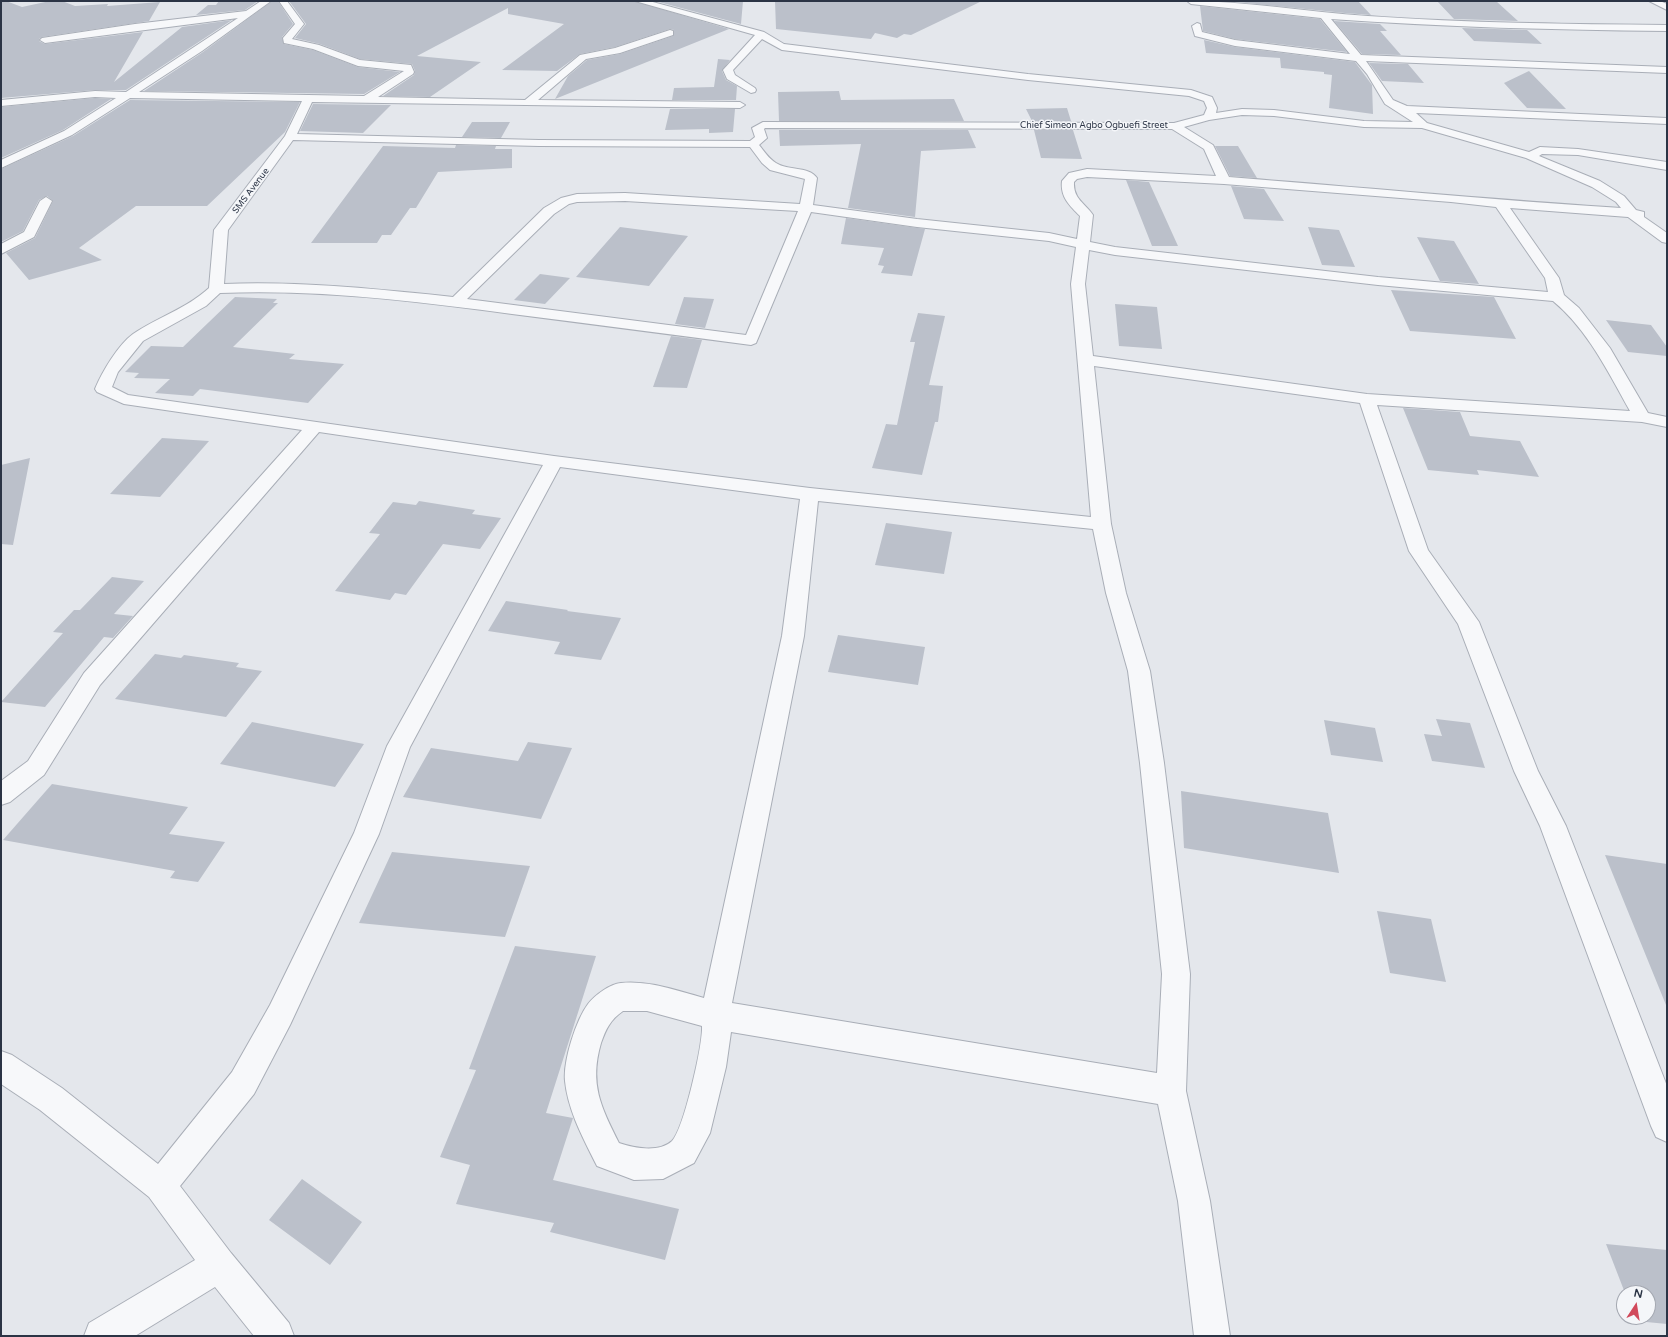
<!DOCTYPE html>
<html>
<head>
<meta charset="utf-8">
<style>
	body { margin:0 }
	#map { position:relative; width:1668px; height:1337px; overflow:hidden; background:#e4e7ec; font-family:"Varela Round",sans-serif }
	canvas { display:block }
	.frame { position:absolute; inset:0; border:2px solid #2b3445; pointer-events:none }
	.north { position:absolute; left:1616px; top:1285px; width:40px; height:40px; box-sizing:border-box; background:#f4f6f9; border:1px solid #a4a8b1; border-radius:50%; rotate:12deg; font-size:11px; font-weight:700; line-height:16px; text-align:center; color:#2b3445 }
	.north::after { content:''; display:block; margin:auto; width:14px; height:18px; background:#d1495b; clip-path:polygon(50% 0,100% 100%,50% 72%,0 100%) }
</style>
</head>
<body>
<div id="map">
<canvas width="1668" height="1337"></canvas>
<div class="frame"></div>
<div class="north">N</div>
</div>
<script>
const ctx = document.querySelector('canvas').getContext('2d');
ctx.lineJoin = 'round';
function fill(path, color) {
  ctx.fillStyle = color;
  ctx.fill(path, 'evenodd');
}
function stroke(path, color, width, dash) {
  ctx.strokeStyle = color;
  ctx.lineWidth = width;
  ctx.lineCap = dash ? 'butt' : 'round';
  ctx.setLineDash(dash || []);
  ctx.stroke(path);
}
function drawText(font, color, halo, rows, align = 'center') {
  ctx.font = font + ' "Varela Round",sans-serif';
  ctx.lineWidth = 3;
  ctx.setLineDash([]);
  ctx.textBaseline = 'middle';
  ctx.strokeStyle = halo;
  ctx.fillStyle = color;
  for (const [text, x, y, turn = 0] of rows) {
    ctx.save();
    ctx.translate(x, y);
    ctx.rotate((+turn || 0) * Math.PI / 180);
    ctx.textAlign = isNaN(turn) ? turn : align;
    if (halo) ctx.strokeText(text, 0, 0);
    ctx.fillText(text, 0, 0);
    ctx.restore();
  }
}
const building = new Path2D(`
	M 1,1 L 6,1 L 22,7 L 50,1 L 62,1 L 75,6 L 108,4 L 107,6 L 160,2 L 149,21 L 42,37 L 39,39 L 39,41 L 45,44 L 143,32 L 114,82 L 182,27 L 232,20 L 126,90 L 95,90 L 1,98 Z
	M 219,1 L 258,1 L 245,10 L 196,15 L 208,5 L 216,5 Z
	M 272,1 L 278,1 L 293,24 L 282,37 L 284,44 L 313,50 L 358,67 L 400,72 L 364,94 L 144,91 L 203,52 Z
	M 289,1 L 634,1 L 729,29 L 555,99 L 568,76 L 587,60 L 620,54 L 673,36 L 674,30 L 670,29 L 615,47 L 580,54 L 557,71 L 502,70 L 564,24 L 508,14 L 508,8 L 417,56 L 481,62 L 430,97 L 383,96 L 414,75 L 415,71 L 412,64 L 360,59 L 320,44 L 295,38 L 306,24 Z
	M 655,1 L 743,1 L 741,24 Z
	M 775,1 L 982,1 L 911,35 L 904,34 L 897,38 L 875,33 L 871,39 L 776,29 Z
	M 1227,1 L 1358,1 L 1371,15 L 1345,13 Z
	M 1437,1 L 1496,1 L 1518,21 L 1454,19 Z
	M 1200,6 L 1320,19 L 1347,52 L 1235,39 L 1203,31 Z
	M 1334,21 L 1380,24 L 1387,31 L 1380,31 L 1401,55 L 1362,54 Z
	M 1462,28 L 1527,30 L 1542,44 L 1474,41 Z
	M 1204,40 L 1235,47 L 1355,62 L 1372,85 L 1373,114 L 1329,108 L 1332,75 L 1324,74 L 1324,72 L 1281,68 L 1280,58 L 1206,53 Z
	M 718,59 L 730,60 L 722,71 L 726,80 L 737,86 L 736,100 L 672,100 L 674,88 L 714,87 Z
	M 1369,63 L 1408,64 L 1424,83 L 1382,81 Z
	M 1529,71 L 1566,109 L 1527,108 L 1504,83 Z
	M 839,91 L 841,100 L 954,99 L 964,121 L 779,121 L 778,92 Z
	M 95,98 L 111,99 L 63,130 L 1,158 L 1,107 Z
	M 130,100 L 300,102 L 285,132 L 207,206 L 136,206 L 79,248 L 102,260 L 29,280 L 6,253 L 35,238 L 53,201 L 47,196 L 39,200 L 23,231 L 1,242 L 1,169 L 73,136 Z
	M 313,104 L 391,105 L 363,133 L 300,131 Z
	M 1067,108 L 1071,121 L 1032,121 L 1026,109 Z
	M 670,109 L 735,109 L 733,132 L 709,133 L 709,129 L 665,130 Z
	M 472,122 L 510,122 L 501,138 L 462,137 Z
	M 779,130 L 968,130 L 976,148 L 921,151 L 915,217 L 848,208 L 861,144 L 780,146 Z
	M 1034,130 L 1073,130 L 1082,159 L 1041,158 Z
	M 456,145 L 496,146 L 495,149 L 512,149 L 512,168 L 438,172 L 416,208 L 410,208 L 391,235 L 382,235 L 377,243 L 311,243 L 383,146 L 455,148 Z
	M 1215,146 L 1238,146 L 1257,178 L 1230,176 Z
	M 1126,180 L 1149,182 L 1178,246 L 1152,246 Z
	M 1231,186 L 1264,189 L 1284,221 L 1244,219 Z
	M 846,218 L 925,229 L 912,276 L 881,273 L 884,266 L 878,265 L 884,248 L 841,244 Z
	M 620,227 L 688,236 L 649,286 L 576,277 Z
	M 1308,227 L 1339,230 L 1355,267 L 1322,265 Z
	M 1417,237 L 1454,241 L 1479,284 L 1440,281 Z
	M 540,274 L 570,278 L 545,304 L 514,300 Z
	M 1391,290 L 1494,297 L 1516,339 L 1410,331 Z
	M 235,297 L 277,299 L 273,303 L 278,303 L 233,347 L 295,354 L 289,359 L 344,364 L 308,403 L 200,389 L 193,396 L 155,393 L 170,379 L 134,378 L 139,373 L 125,372 L 151,346 L 183,347 Z
	M 684,297 L 714,299 L 705,328 L 675,324 Z
	M 1115,304 L 1157,307 L 1162,349 L 1119,346 Z
	M 918,313 L 945,316 L 929,385 L 943,386 L 938,422 L 935,422 L 922,475 L 872,468 L 886,424 L 897,425 L 915,342 L 910,342 Z
	M 1606,320 L 1651,325 L 1667,347 L 1667,356 L 1628,352 Z
	M 671,336 L 702,340 L 687,388 L 653,387 Z
	M 1403,408 L 1460,412 L 1470,436 L 1520,441 L 1539,477 L 1477,470 L 1479,475 L 1428,470 Z
	M 162,438 L 209,441 L 160,497 L 110,494 Z
	M 30,458 L 13,545 L 1,544 L 1,465 Z
	M 419,501 L 475,510 L 472,514 L 501,518 L 480,549 L 443,544 L 406,595 L 395,593 L 390,600 L 335,591 L 380,534 L 369,533 L 393,502 L 416,505 Z
	M 886,523 L 952,532 L 944,574 L 875,565 Z
	M 112,577 L 144,581 L 114,614 L 133,616 L 113,638 L 104,637 L 45,707 L 1,702 L 63,633 L 53,632 L 74,610 L 80,610 Z
	M 506,601 L 568,610 L 567,611 L 621,618 L 601,660 L 554,654 L 560,642 L 488,631 Z
	M 838,635 L 925,647 L 918,685 L 828,672 Z
	M 155,654 L 181,658 L 184,655 L 239,663 L 236,667 L 262,671 L 226,717 L 115,699 Z
	M 1436,719 L 1470,723 L 1485,768 L 1432,761 L 1424,734 L 1442,736 Z
	M 1324,720 L 1375,728 L 1383,762 L 1331,755 Z
	M 252,722 L 364,744 L 335,787 L 220,764 Z
	M 528,742 L 572,748 L 541,819 L 403,797 L 431,748 L 518,761 Z
	M 52,784 L 188,807 L 169,834 L 225,842 L 198,882 L 170,878 L 175,871 L 3,840 Z
	M 1181,791 L 1328,813 L 1339,873 L 1184,848 Z
	M 392,852 L 530,866 L 505,937 L 359,923 Z
	M 1605,855 L 1667,864 L 1667,1004 L 1666,1005 Z
	M 1377,911 L 1431,919 L 1446,982 L 1390,973 Z
	M 515,946 L 596,956 L 546,1113 L 573,1118 L 553,1180 L 679,1209 L 665,1260 L 550,1232 L 554,1223 L 456,1204 L 470,1165 L 440,1157 L 476,1070 L 469,1069 Z
	M 302,1179 L 362,1222 L 330,1265 L 269,1220 Z
	M 1606,1244 L 1667,1250 L 1667,1324 L 1636,1321 L 1634,1317 L 1648,1317 L 1648,1293 L 1625,1293 Z`);
const street = new Path2D(`
	M 261,1 L 271,1 L 202,51 L 139,92 L 364,96 L 404,71 L 358,66 L 313,49 L 284,43 L 283,38 L 295,24 L 279,1 L 287,1 L 304,24 L 292,39 L 319,45 L 360,60 L 411,65 L 414,72 L 413,74 L 378,97 L 525,100 L 580,55 L 615,48 L 670,30 L 673,31 L 673,35 L 620,53 L 586,59 L 538,100 L 740,102 L 745,105 L 740,108 L 312,102 L 297,134 L 539,140 L 750,141 L 755,137 L 752,128 L 763,122 L 1174,123 L 1204,115 L 1207,108 L 1204,101 L 1189,96 L 1028,80 L 782,50 L 762,39 L 733,70 L 735,75 L 755,88 L 756,90 L 755,92 L 751,93 L 727,79 L 723,70 L 755,35 L 635,1 L 649,1 L 764,32 L 784,44 L 1028,74 L 1191,90 L 1212,97 L 1217,108 L 1216,113 L 1242,109 L 1274,110 L 1364,121 L 1413,122 L 1385,104 L 1367,74 L 1356,61 L 1235,46 L 1195,36 L 1192,26 L 1197,23 L 1200,24 L 1202,32 L 1235,40 L 1350,54 L 1321,18 L 1191,4 L 1187,1 C 1247,1 1307,12 1368,16 C 1467,23 1567,24 1667,25 L 1667,31 C 1555,30 1443,27 1331,19 L 1361,55 L 1667,67 L 1667,73 L 1366,61 L 1393,100 L 1407,106 L 1667,118 L 1667,124 L 1416,113 L 1427,123 L 1529,152 L 1540,147 L 1578,149 L 1667,162 L 1667,170 L 1578,155 L 1542,154 L 1539,156 L 1600,181 L 1624,196 L 1636,210 L 1644,212 L 1644,217 L 1667,233 L 1667,243 L 1662,242 L 1628,217 L 1510,208 L 1559,278 L 1564,295 L 1579,308 L 1610,348 L 1648,413 L 1667,417 L 1667,427 L 1642,422 L 1377,405 L 1428,550 L 1479,622 L 1538,771 L 1566,826 L 1667,1086 L 1667,1142 L 1656,1137 L 1651,1126 L 1540,826 L 1514,771 L 1458,624 L 1409,551 L 1360,403 L 1094,366 L 1111,524 L 1126,593 L 1150,671 L 1164,763 L 1190,974 L 1186,1091 L 1210,1201 L 1230,1336 L 1194,1336 L 1178,1201 L 1158,1104 L 731,1032 L 726,1067 L 710,1133 L 694,1163 L 663,1179 L 634,1180 L 597,1166 C 584,1140 568,1111 565,1081 C 563,1061 576,1020 588,1004 C 595,995 610,984 621,983 C 649,980 678,991 704,998 L 782,636 L 800,499 L 560,467 L 410,747 L 379,834 L 290,1025 L 254,1094 L 180,1186 L 231,1253 L 289,1323 L 294,1336 L 254,1336 L 215,1287 L 135,1336 L 84,1336 L 89,1323 L 195,1260 L 149,1197 L 40,1110 L 1,1084 L 1,1051 L 12,1055 L 62,1088 L 158,1164 L 232,1072 L 270,1005 L 354,833 L 387,746 L 543,465 L 319,432 L 100,685 L 44,775 L 10,802 L 1,805 L 1,781 L 28,761 L 84,673 L 302,430 L 124,404 L 97,392 L 95,389 C 102,372 118,345 133,334 C 158,317 186,309 209,288 L 214,230 L 285,136 L 302,101 L 130,98 L 72,135 L 1,168 L 1,160 L 64,131 L 116,98 L 95,97 L 1,106 L 1,100 L 95,91 L 126,92 L 238,18 L 45,43 L 40,40 L 42,38 L 135,24 L 246,11 ZM 1242,115 L 1274,116 L 1364,127 L 1422,128 L 1526,158 L 1592,187 L 1616,202 L 1621,208 C 1490,200 1359,187 1229,177 L 1213,145 L 1184,127 L 1209,120 ZM 765,128 L 1172,129 L 1204,149 L 1216,176 L 1087,169 L 1069,173 L 1062,181 C 1060,197 1070,206 1080,216 L 1077,239 L 1049,233 L 917,219 L 813,205 L 817,178 C 809,166 788,171 776,163 C 769,159 764,151 759,145 L 767,138 L 764,129 ZM 293,140 L 539,146 L 750,147 L 762,163 L 770,170 L 805,179 L 800,204 L 625,193 L 577,194 L 561,198 L 544,208 L 453,297 C 376,289 300,281 224,284 L 228,230 ZM 1087,177 L 1224,184 L 1451,202 L 1496,207 L 1545,278 L 1548,292 L 1378,277 L 1115,247 L 1090,242 L 1093,215 C 1085,203 1073,199 1074,182 L 1077,179 ZM 625,201 L 798,211 L 746,335 L 467,299 L 554,214 L 569,204 L 577,202 ZM 811,212 L 917,227 L 1049,241 L 1076,247 L 1071,284 L 1091,517 L 810,488 L 554,456 L 128,395 L 112,387 L 118,372 L 143,341 L 206,306 L 220,293 C 318,289 415,301 512,314 C 591,324 671,334 751,345 L 756,343 ZM 1089,250 L 1115,255 L 1378,285 L 1553,301 C 1588,330 1608,372 1630,411 L 1367,394 L 1093,356 L 1085,284 ZM 818,501 L 1093,529 L 1106,593 L 1128,671 L 1140,763 L 1162,974 L 1157,1073 L 732,1003 L 804,636 ZM 623,1011 L 647,1011 L 702,1026 C 703,1044 684,1129 672,1141 C 659,1153 634,1148 619,1143 C 601,1107 589,1084 601,1043 C 606,1029 610,1020 623,1011 Z
	M 1649,1 L 1660,1 L 1667,4 L 1667,10 Z
	M 46,197 L 52,201 L 34,237 L 1,254 L 1,244 L 24,232 L 40,201 Z`);
const farStreetnames = [
	["Chief Simeon Agbo Ogbuefi Street",1094,126],
	["SMS Avenue",251,191,-53]
];
fill(building, '#bbc0ca');
stroke(street, '#a9aeb7', 2);
fill(street, '#f7f8fa');
drawText('9px', '#2b3445', '#f4f6f9', farStreetnames);
</script>
</body>
</html>
